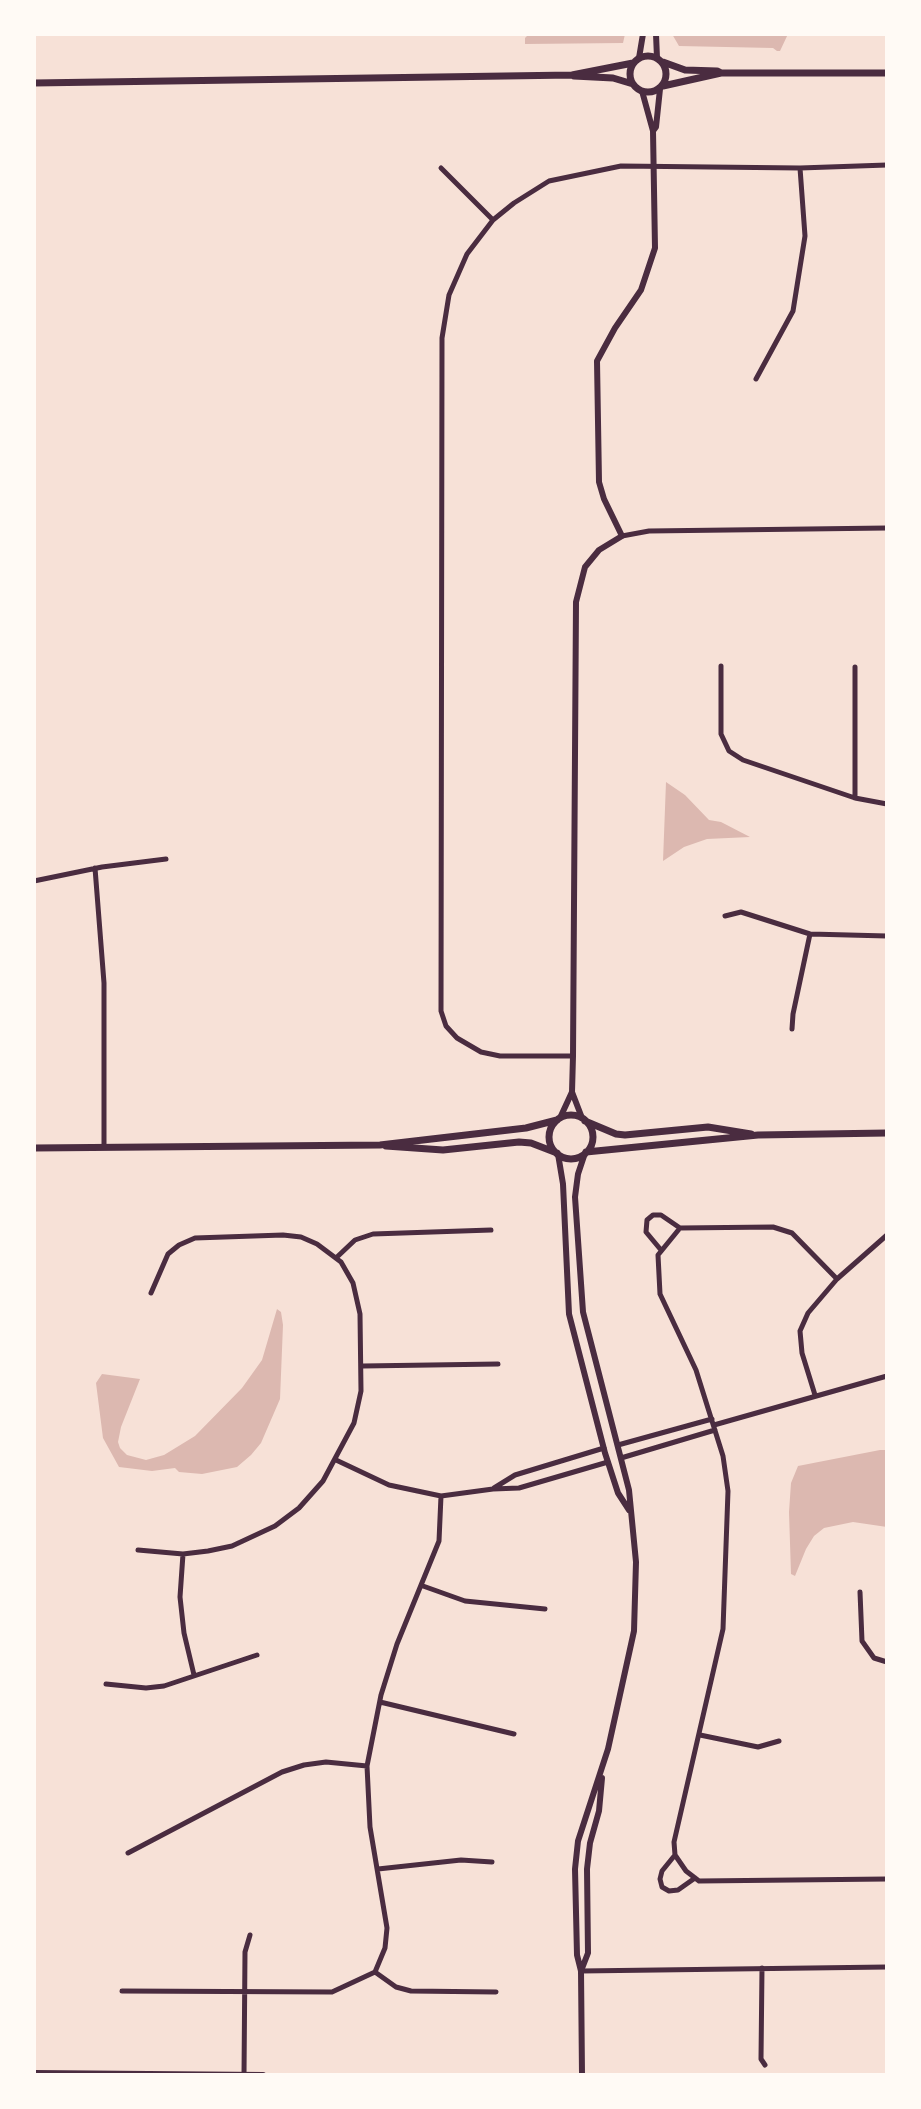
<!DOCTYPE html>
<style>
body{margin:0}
#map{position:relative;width:921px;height:2109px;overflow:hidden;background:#f7e1d7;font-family:Quicksand,sans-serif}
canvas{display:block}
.frame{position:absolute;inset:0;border:36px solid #fffaf5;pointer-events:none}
</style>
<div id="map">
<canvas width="921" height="2109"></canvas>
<div class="frame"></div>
</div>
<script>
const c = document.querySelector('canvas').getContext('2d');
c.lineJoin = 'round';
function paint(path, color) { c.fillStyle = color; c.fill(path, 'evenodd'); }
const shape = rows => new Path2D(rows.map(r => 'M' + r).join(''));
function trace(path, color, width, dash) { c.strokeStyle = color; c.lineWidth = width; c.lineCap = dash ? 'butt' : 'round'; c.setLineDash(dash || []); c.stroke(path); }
const water = shape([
 [529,34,625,34,623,43,525,44,525,38],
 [672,34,788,34,780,51,777,51,773,48,679,46],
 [666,782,685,795,709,820,721,822,750,837,707,839,684,847,663,861],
 [277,1309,281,1312,283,1325,280,1399,261,1443,251,1455,237,1467,202,1474,179,1472,175,1468,152,1471,119,1467,103,1438,96,1383,102,1374,140,1379,121,1427,118,1442,120,1448,127,1455,146,1460,164,1455,195,1436,242,1388,262,1360],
 [880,1450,887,1450,887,1527,853,1522,824,1528,814,1536,806,1549,795,1576,791,1574,789,1512,791,1483,798,1466]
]);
const minor = shape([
 [441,168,493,220],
 [756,379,793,311,805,236,800,168],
 [622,536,649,531,887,528],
 [721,666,721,734,729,751,743,760,855,798,887,804],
 [855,798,855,667],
 [95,868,104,983,104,1147],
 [34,881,102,867,166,859],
 [725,916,741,912,810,934,887,936],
 [792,1029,793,1014,810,934],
 [573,1056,500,1056,481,1052,457,1038,446,1026,441,1011,442,338,449,295,467,254,493,220,514,203,549,181,621,166,800,168,887,165],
 [661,1250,646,1232,647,1220,653,1215,661,1215,680,1228],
 [337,1257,355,1240,373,1234,491,1230],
 [837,1279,792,1233,773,1227,680,1228,658,1255,660,1294,696,1370,723,1456,728,1491,723,1629,674,1842,675,1855,686,1871,699,1881,887,1879],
 [363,1366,498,1364],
 [815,1395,802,1353,800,1331,808,1313,837,1279,887,1235],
 [714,1425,887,1376],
 [618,1445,712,1419],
 [621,1458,715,1430],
 [336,1460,389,1485,441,1496,493,1489,519,1488,608,1462],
 [494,1488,515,1475,604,1448],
 [138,1550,183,1554,208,1551,232,1546,275,1526,299,1508,323,1481,354,1423,361,1391,360,1314,353,1283,341,1262,317,1244,301,1237,283,1235,195,1238,179,1245,168,1254,151,1293],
 [183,1554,180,1597,184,1633,194,1675],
 [423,1586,465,1601,545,1609],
 [860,1592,862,1641,874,1658,887,1662],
 [106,1684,146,1688,164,1686,257,1655],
 [380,1702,514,1734],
 [700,1735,758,1747,779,1741],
 [128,1853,282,1772,304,1765,326,1762,367,1766],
 [675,1855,662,1871,660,1879,662,1887,669,1891,678,1890,695,1878],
 [378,1869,461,1860,492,1862],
 [762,1968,761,2059,765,2065],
 [581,1971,887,1967],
 [375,1972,385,1948,387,1928,370,1827,367,1766,381,1695,397,1644,439,1541,441,1496],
 [375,1972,396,1987,411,1991,496,1992],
 [122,1991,332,1992,375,1972],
 [244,2075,245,1952,250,1935]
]);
const tertiary = shape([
 [656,34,657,58],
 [639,58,643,34],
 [642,91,653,131],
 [572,1092,582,1118],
 [560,1118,572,1092,573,1056,576,602,585,567,599,550,622,536,604,499,599,482,597,361,615,328,641,290,655,248,653,131,656,127,660,89],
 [558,1154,563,1184,569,1314,605,1453,618,1493,629,1510],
 [581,1971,588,1953,587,1869,590,1843,599,1811,602,1778],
 [34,2073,263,2075],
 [582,2075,581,1971,577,1955,575,1869,578,1841,608,1749,634,1631,636,1562,629,1490,583,1312,575,1197,578,1174,585,1153]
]);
const secondary = shape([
 '630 74a18 18 0 1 1 36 0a18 18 0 1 1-36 0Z',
 [663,62,685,70,717,71,721,73,887,73],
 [574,76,613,78,633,84],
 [34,83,572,75,633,63],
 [663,86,721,73],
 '549 1137a22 22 0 1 1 44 0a22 22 0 1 1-44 0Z',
 [585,1121,616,1134,625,1135,708,1127,751,1134],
 [386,1146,443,1150,519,1142,531,1143,557,1153],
 [34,1148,380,1145,526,1128,557,1120],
 [586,1152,758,1135,887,1133]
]);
paint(water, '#dcb8b0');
trace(minor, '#4a2c40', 5);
trace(tertiary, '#4a2c40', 6);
trace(secondary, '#4a2c40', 7);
</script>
